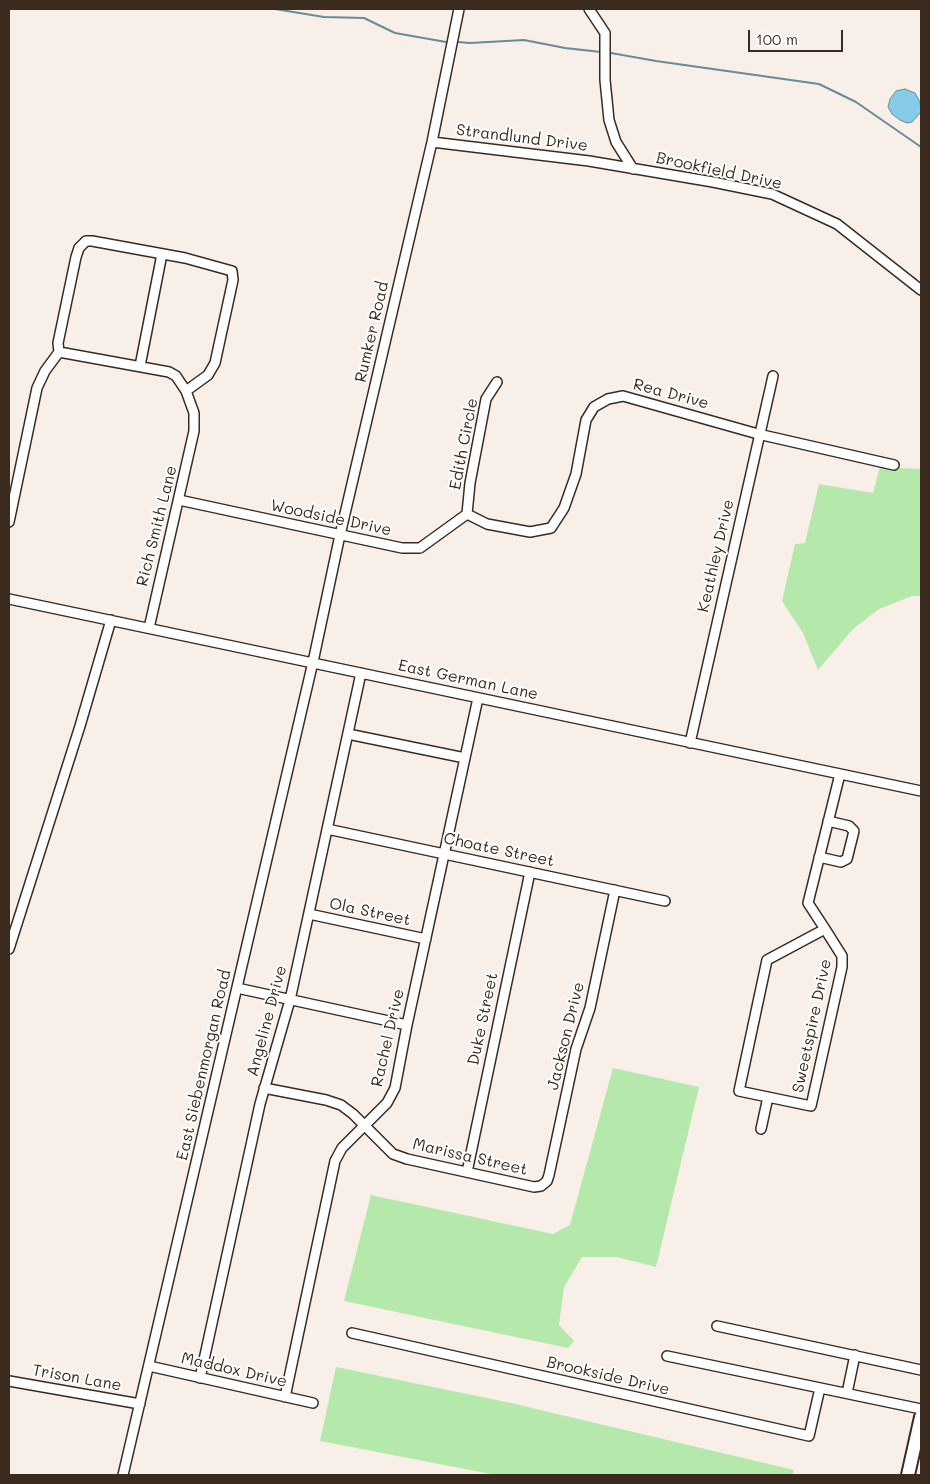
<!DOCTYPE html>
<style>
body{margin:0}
#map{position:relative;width:930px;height:1484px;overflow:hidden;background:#f9efe9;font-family:Mali,sans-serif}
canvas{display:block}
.frame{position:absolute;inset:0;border:10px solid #3b2a1e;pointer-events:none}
.scale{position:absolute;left:748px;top:30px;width:95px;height:22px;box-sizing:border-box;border:2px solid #3b2a1e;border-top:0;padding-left:6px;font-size:15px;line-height:18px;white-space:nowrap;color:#3b2a1e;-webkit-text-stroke:4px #fff;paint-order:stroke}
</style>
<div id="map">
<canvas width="930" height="1484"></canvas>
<div class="frame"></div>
<div class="scale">100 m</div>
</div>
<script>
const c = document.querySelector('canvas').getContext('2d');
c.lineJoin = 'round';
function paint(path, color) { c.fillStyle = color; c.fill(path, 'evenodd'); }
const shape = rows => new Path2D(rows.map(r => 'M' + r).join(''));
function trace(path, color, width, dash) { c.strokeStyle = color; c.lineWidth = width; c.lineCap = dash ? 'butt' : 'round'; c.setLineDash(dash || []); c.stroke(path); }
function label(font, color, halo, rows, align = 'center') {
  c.font = font + ' Mali,sans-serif'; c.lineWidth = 4; c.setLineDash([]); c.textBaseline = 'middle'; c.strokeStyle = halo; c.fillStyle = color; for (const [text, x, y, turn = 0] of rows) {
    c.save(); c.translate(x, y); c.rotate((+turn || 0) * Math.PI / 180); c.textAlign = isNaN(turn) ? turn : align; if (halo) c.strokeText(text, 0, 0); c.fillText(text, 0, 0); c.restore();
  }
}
const green = shape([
 [880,467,921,469,921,596,912,596,879,609,853,629,818,670,803,633,782,601,795,544,805,543,819,484,873,493],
 [613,1068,699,1087,656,1267,617,1257,582,1257,564,1287,559,1325,574,1341,568,1348,344,1301,371,1195,553,1234,570,1225],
 [336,1367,511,1403,794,1470,792,1475,496,1475,320,1441]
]);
const water = shape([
 [905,89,915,93,920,102,921,112,912,122,907,123,900,120,892,114,888,107,890,99,896,91,905,89]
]);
const stream = shape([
 [275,9,324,17,364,18,395,33,446,42],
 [458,42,470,43,524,40,565,48,601,52],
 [611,53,656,61,819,84,856,102,921,147]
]);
const minor = shape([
 [589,9,605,33,605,80,609,120,616,142,633,169],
 [432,142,589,161,713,182,772,194,837,224,921,290],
 [140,366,162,254],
 [179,500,402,548,420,548,467,514],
 [467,514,487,524,530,532,551,528,564,508,576,474,586,420,594,407,608,399,623,396,758,434,894,465],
 [467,514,470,483,486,399,497,382],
 [9,522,37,388,45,371,59,352],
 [9,599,921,791],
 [149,628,194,431,194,413,186,391,176,376,169,372,59,352,58,343,76,257,79,248,86,241,92,241,185,258,232,271,233,280,215,363,208,375,186,391],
 [348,734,465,758],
 [690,743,773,376],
 [327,829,665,901],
 [819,857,841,862,847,859,854,831,849,826,828,821],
 [309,914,426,939],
 [825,929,767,960,739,1091,811,1106,842,967,842,956,825,929,808,903,840,774],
 [9,949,80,726,111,620],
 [237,988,407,1025],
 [264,1088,326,1100,341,1105,353,1114,393,1154,407,1159,534,1187,541,1186,547,1181,549,1175,576,1049,590,1008,615,890],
 [761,1129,768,1097],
 [467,1172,530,872],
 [717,1326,921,1370],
 [352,1333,809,1436,820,1388],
 [667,1356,921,1409],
 [149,1366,313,1403],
 [200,1378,260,1104,290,1000,361,673],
 [9,1381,140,1404],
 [847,1393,855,1355],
 [285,1397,335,1161,342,1148,387,1103,395,1088,407,1025,478,698],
 [123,1475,313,662,340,535,432,142,459,9]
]);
const highway = shape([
 [908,1475,921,1417]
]);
const streetNames = [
 ["Strandlund Drive",522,138,7],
 ["Brookfield Drive",719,171,12],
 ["Rumker Road",372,332,-77],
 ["Rea Drive",671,394,15],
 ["Edith Circle",464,444,-79],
 ["Woodside Drive",331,518,12],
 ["Rich Smith Lane",157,526,-76],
 ["Keathley Drive",716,556,-77],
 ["East German Lane",468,680,12],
 ["Choate Street",499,850,12],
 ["Ola Street",370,912,12],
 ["Duke Street",483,1019,-78],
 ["Angeline Drive",267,1021,-75],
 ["Sweetspire Drive",812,1026,-78],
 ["Jackson Drive",566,1036,-76],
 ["Rachel Drive",388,1038,-77],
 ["East Siebenmorgan Road",204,1065,-77],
 ["Marissa Street",470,1157,13],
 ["Maddox Drive",234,1370,13],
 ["Brookside Drive",608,1376,13],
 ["Trison Lane",77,1378,10]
];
paint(green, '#b4e9ab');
paint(water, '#86cbe7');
trace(water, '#688b97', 1);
trace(stream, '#688b97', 2);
trace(minor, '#3b2a1e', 12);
trace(highway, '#3b2a1e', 16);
trace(minor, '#fff', 9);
trace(highway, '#fff', 12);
label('16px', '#3b2a1e', '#fff', streetNames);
</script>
